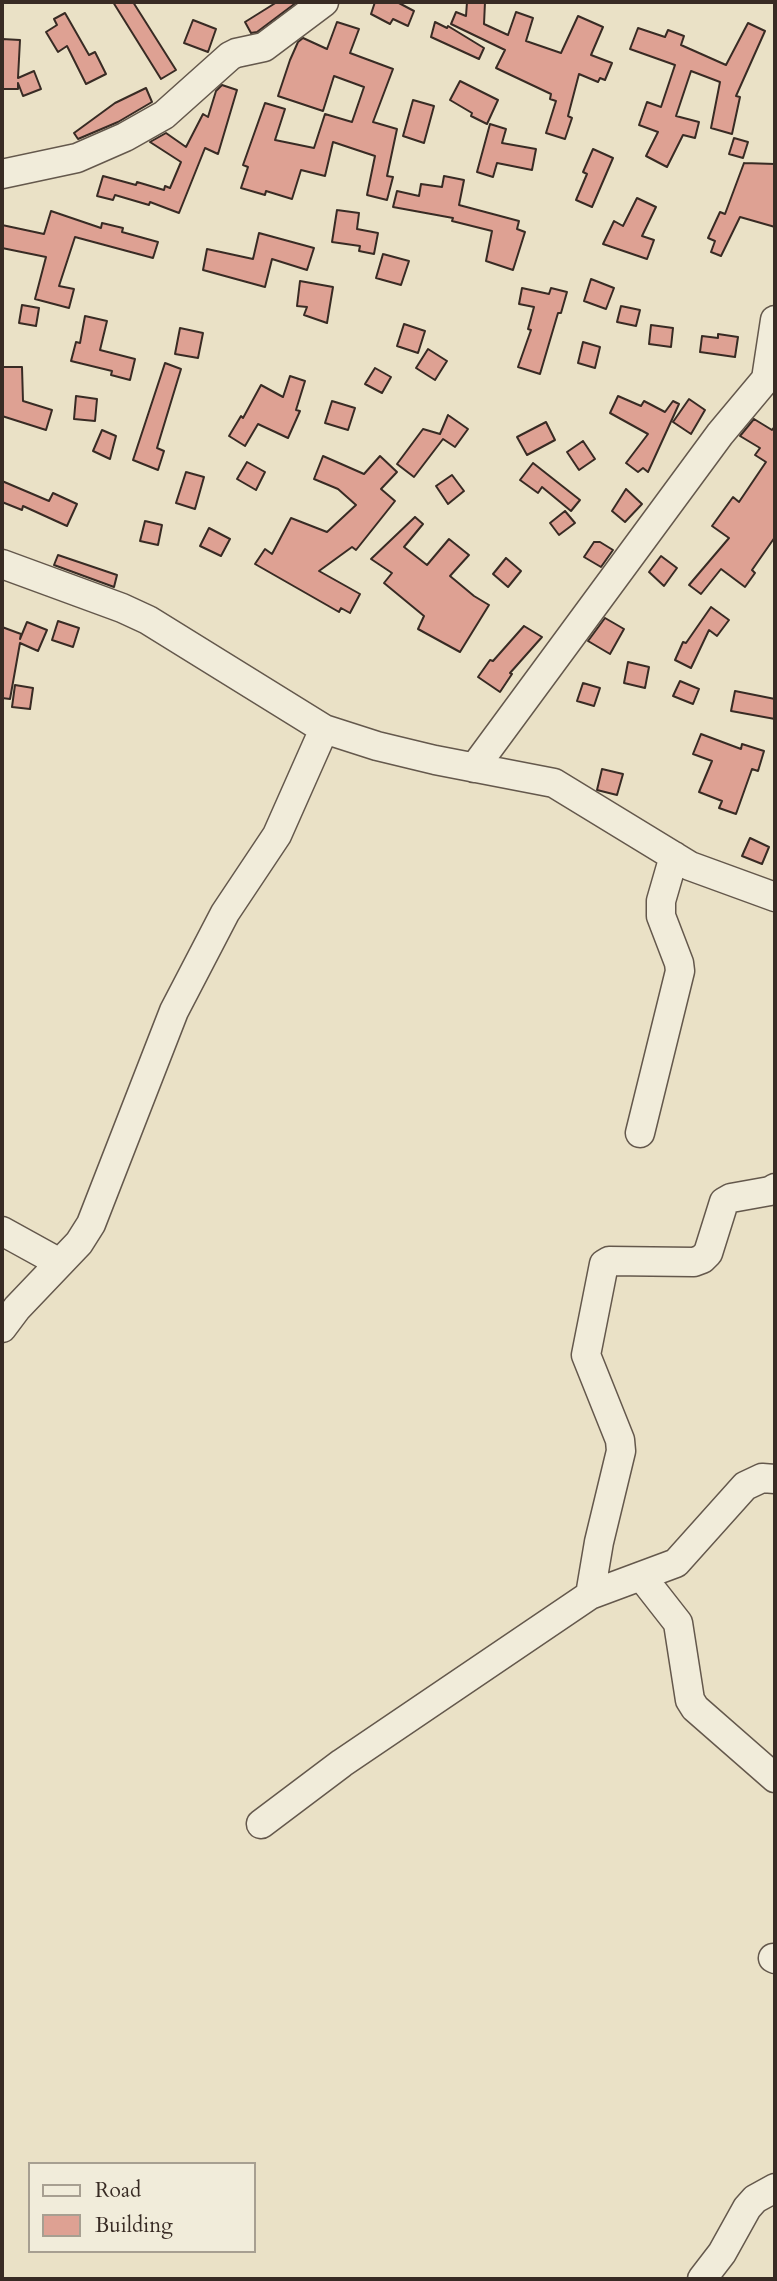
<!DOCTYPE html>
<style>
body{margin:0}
#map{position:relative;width:777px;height:2281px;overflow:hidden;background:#eae1c6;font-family:Cardo,serif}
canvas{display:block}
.frame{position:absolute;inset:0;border:4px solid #382b24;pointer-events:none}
.legend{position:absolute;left:28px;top:2162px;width:228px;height:91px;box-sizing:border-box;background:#f1ecda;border:2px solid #a79f91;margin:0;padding:9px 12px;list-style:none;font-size:21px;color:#382b24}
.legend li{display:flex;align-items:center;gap:14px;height:35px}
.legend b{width:35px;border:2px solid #a79f91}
</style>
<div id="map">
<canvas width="777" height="2281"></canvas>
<div class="frame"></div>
<ul class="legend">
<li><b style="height:9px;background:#f1ecda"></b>Road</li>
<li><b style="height:19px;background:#dea193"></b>Building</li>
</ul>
</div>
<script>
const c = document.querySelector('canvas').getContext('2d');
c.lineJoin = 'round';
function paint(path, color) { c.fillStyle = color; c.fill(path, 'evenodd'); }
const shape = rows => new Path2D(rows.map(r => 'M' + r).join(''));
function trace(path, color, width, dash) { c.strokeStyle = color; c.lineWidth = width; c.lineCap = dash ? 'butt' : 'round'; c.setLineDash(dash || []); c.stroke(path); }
const building = shape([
 [113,2,133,2,176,70,161,79,113,2],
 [277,2,297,2,257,32,251,33,245,22,277,2],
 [375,2,397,2,414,11,408,26,393,19,390,24,371,14,375,2],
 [467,2,485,2,484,24,508,35,516,12,533,18,526,41,561,53,578,16,603,27,591,55,612,63,605,80,600,78,598,82,579,74,568,116,572,118,565,139,546,133,556,101,550,99,551,94,496,68,505,50,451,24,456,12,466,16,467,2],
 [65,13,89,55,95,52,106,74,86,84,67,46,58,52,46,32,57,25,54,19,65,13],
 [193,20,216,29,208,52,184,43,193,20],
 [337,22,359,29,350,53,393,69,373,122,397,129,387,176,393,177,387,200,367,195,375,156,333,142,325,176,301,170,292,199,266,191,265,195,241,188,248,167,243,165,265,103,285,109,275,140,314,148,325,114,352,122,364,87,334,76,323,111,278,96,290,60,298,42,303,38,327,49,337,22],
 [435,22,447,28,448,26,484,48,479,59,431,37,435,22],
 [748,23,765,31,736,96,740,97,732,134,711,128,720,82,691,71,676,116,699,122,695,138,683,135,667,167,646,156,658,132,639,125,647,102,661,107,675,65,630,49,638,28,665,37,668,30,684,36,681,45,726,65,748,23],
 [2,39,20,40,18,78,34,71,41,89,23,96,18,83,18,89,2,89,2,39],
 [460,81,498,100,487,124,471,116,472,113,450,100,460,81],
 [222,85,237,90,218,154,205,148,179,213,150,202,149,205,115,195,113,200,97,196,103,176,136,185,137,182,164,190,165,186,170,188,181,162,150,142,166,133,186,147,203,114,208,117,216,91,222,85],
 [146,88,152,102,118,122,78,139,74,133,115,103,146,88],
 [413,100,434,106,424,143,403,136,413,100],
 [490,124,506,129,502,143,536,149,532,170,497,163,493,177,477,172,490,124],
 [734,138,748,142,743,158,729,154,734,138],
 [593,149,613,158,592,207,576,200,587,174,583,172,593,149],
 [744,163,775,164,775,227,740,217,721,256,711,252,715,241,708,238,720,212,725,214,744,163],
 [444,176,464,180,459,205,519,221,517,229,525,232,513,270,486,261,492,231,452,221,453,218,393,207,397,191,419,196,421,184,442,187,444,176],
 [637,198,656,207,642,236,654,240,647,259,603,244,614,221,623,226,637,198],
 [337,210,359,213,357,229,378,233,374,254,359,251,360,246,332,242,337,210],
 [51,211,101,228,102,223,123,228,122,232,158,242,153,258,75,237,59,286,74,289,69,308,35,299,46,257,2,248,2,225,44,234,51,211],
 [259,233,314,248,307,270,272,259,265,287,203,270,207,249,253,259,259,233],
 [383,254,409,261,401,285,376,278,383,254],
 [591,279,614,288,606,309,584,301,591,279],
 [300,281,333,287,327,323,304,315,307,307,297,306,300,281],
 [522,288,549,294,551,288,567,292,561,313,558,313,540,374,518,367,531,330,528,329,534,307,519,304,522,288],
 [22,305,39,308,36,326,19,323,22,305],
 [621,306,640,310,636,326,617,322,621,306],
 [85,316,107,321,100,350,135,359,130,380,111,375,112,371,71,361,76,342,80,343,85,316],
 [404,324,425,331,418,353,397,346,404,324],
 [651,325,673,328,671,347,649,344,651,325],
 [180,328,203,333,198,358,175,354,180,328],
 [718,334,738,337,735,357,700,352,702,336,718,338,718,334],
 [583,342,600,347,595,368,578,363,583,342],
 [428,349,447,361,435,380,416,368,428,349],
 [165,363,181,369,157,448,164,451,158,470,133,460,165,363],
 [2,367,22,367,23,401,52,410,46,430,2,416,2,367],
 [375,368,391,377,382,393,365,384,375,368],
 [290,376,305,381,296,410,300,411,288,438,258,424,245,446,229,436,241,416,243,418,261,385,283,397,290,376],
 [76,396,97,399,95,421,74,419,76,396],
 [618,396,641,406,644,401,665,412,673,401,679,404,648,472,643,468,638,472,626,463,648,434,610,413,618,396],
 [689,399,705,410,691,434,673,422,689,399],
 [332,401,355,408,348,430,325,423,332,401],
 [448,415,468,429,455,447,443,439,414,477,397,464,423,429,440,434,448,415],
 [754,419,772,430,775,426,775,537,752,570,755,573,745,587,721,569,701,594,689,585,729,538,712,526,733,497,739,502,766,462,755,455,760,448,740,436,754,419],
 [546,422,555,440,527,455,517,437,546,422],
 [102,430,116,436,110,459,93,451,102,430],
 [583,441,595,459,579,470,567,452,583,441],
 [323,456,364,474,380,456,397,472,381,489,395,501,356,550,352,547,319,571,360,594,350,613,341,608,339,612,255,564,265,549,272,554,291,518,327,532,356,505,338,489,314,479,323,456],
 [247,462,265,472,256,490,237,479,247,462],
 [533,463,580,500,571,511,542,487,538,493,520,480,533,463],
 [186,472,204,477,195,509,176,503,186,472],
 [452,475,464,491,448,504,436,486,452,475],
 [2,481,49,501,53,493,77,504,67,526,23,506,22,510,2,502,2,481],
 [626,489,642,504,625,522,612,511,626,489],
 [565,511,575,523,559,535,550,523,565,511],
 [415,517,423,524,404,547,427,565,449,539,469,555,450,576,474,596,489,605,460,652,418,629,424,616,384,583,392,573,371,559,415,517],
 [145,521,162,525,158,545,140,541,145,521],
 [209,528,230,539,221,556,200,546,209,528],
 [594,542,600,542,613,550,601,567,584,557,594,542],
 [58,555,117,575,114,587,54,565,58,555],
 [661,556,677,568,664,586,649,572,661,556],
 [506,558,521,571,508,587,493,574,506,558],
 [711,607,729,620,717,636,709,630,691,668,675,660,683,642,686,643,711,607],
 [605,618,624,629,610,654,588,641,605,618],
 [58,621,79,628,73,647,52,640,58,621],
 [27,622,47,630,38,651,20,643,10,699,2,698,2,627,21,634,20,639,27,622],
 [524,626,542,637,510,673,512,674,500,692,478,677,490,660,493,661,524,626],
 [628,662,649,667,645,688,624,683,628,662],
 [680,681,699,689,693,704,673,696,680,681],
 [583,683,600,688,594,706,577,701,583,683],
 [15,685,33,688,30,709,12,707,15,685],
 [735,691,775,699,775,719,731,711,735,691],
 [701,734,741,749,742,744,764,751,758,771,752,769,736,814,719,808,722,801,699,792,712,761,693,754,701,734],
 [602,769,623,774,617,795,597,790,602,769],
 [750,838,769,847,762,864,742,856,750,838]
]);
const minor = shape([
 [2,174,77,158,125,137,164,115,230,56,236,53,264,47,324,2],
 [766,379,775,320],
 [2,564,122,608,148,620,324,729,377,746,435,760,554,783,690,866,775,897],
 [474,768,720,434,766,379,775,375],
 [640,1133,680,971,679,963,661,916,661,901,674,856],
 [2,1231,60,1263],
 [2,1328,17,1308,79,1243,91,1224,174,1011,225,913,277,835,324,729],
 [642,1577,678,1623,690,1700,695,1708,775,1778],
 [590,1595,599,1542,621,1451,620,1440,586,1355,604,1264,609,1261,694,1262,702,1259,708,1253,724,1202,731,1198,770,1191,775,1188],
 [261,1824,342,1763,590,1595,676,1563,745,1486,762,1478,775,1479],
 [773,1958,775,1959],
 [702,2279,722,2253,747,2208,755,2199,775,2188]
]);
paint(building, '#dea193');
trace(building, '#382b24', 2);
trace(minor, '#64584c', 31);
trace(minor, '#f1ecda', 28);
</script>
